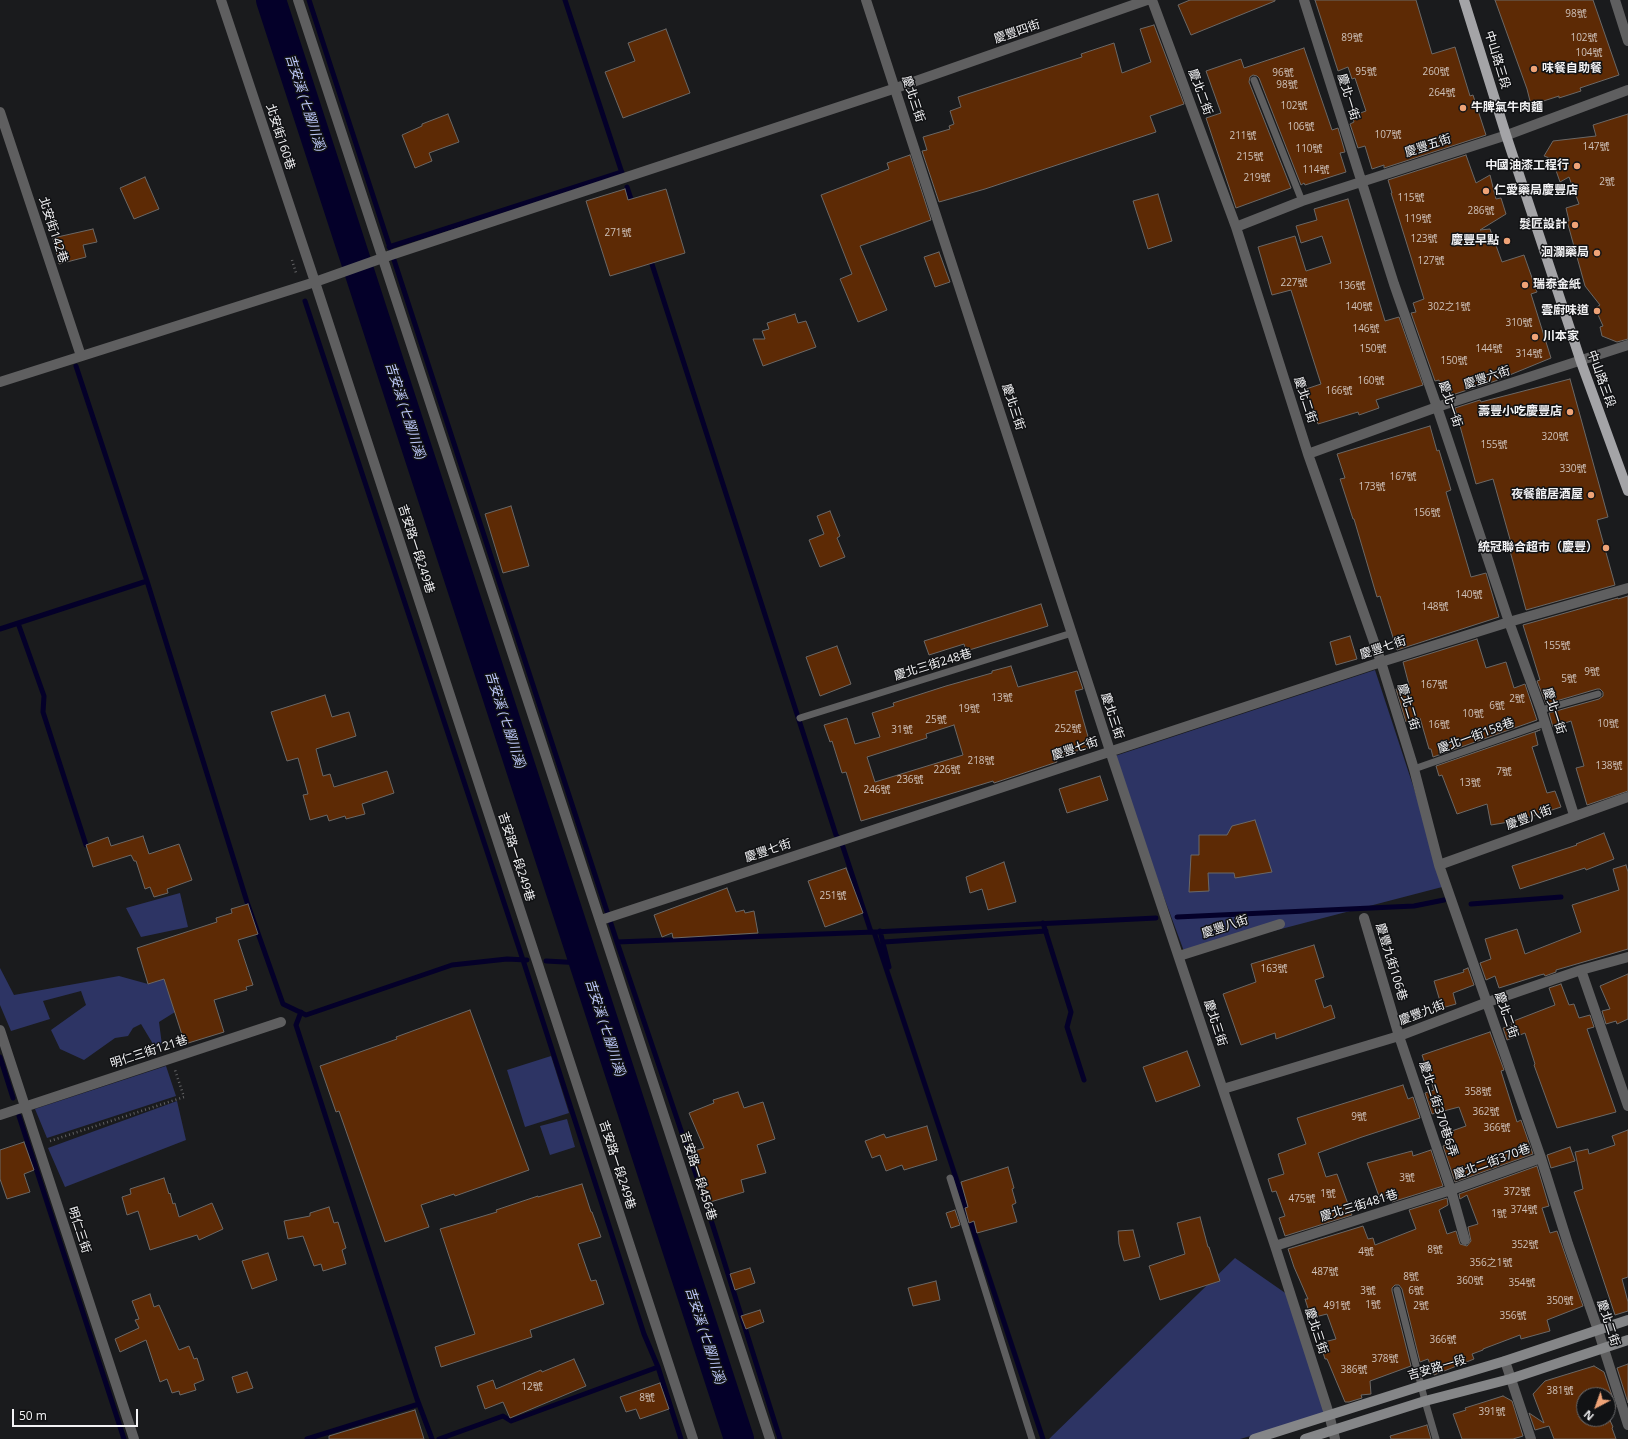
<!DOCTYPE html>
<meta charset="utf-8">
<style>
body{margin:0}
#map{position:relative;width:1628px;height:1439px;overflow:hidden;background:#1a1b1d;font-family:"Open Sans",sans-serif}
canvas{display:block}
.north{position:absolute;left:1576px;top:1387px;width:40px;height:40px;box-sizing:border-box;background:#111214;border:1px solid #6b6c6e;border-radius:50%;rotate:221deg;font-size:11px;font-weight:700;line-height:16px;text-align:center;color:#f3f3f5}
.north::after{content:'';display:block;margin:auto;width:14px;height:18px;background:#efa377;clip-path:polygon(50% 0,100% 100%,50% 72%,0 100%)}
.scale{position:absolute;left:12px;top:1409px;width:126px;height:18px;box-sizing:border-box;border:2px solid #f3f3f5;border-top:0;padding-left:5px;font-size:12px;line-height:14px;white-space:nowrap;color:#f3f3f5;-webkit-text-stroke:3px #111214;paint-order:stroke}
</style>
<div id="map">
<canvas width="1628" height="1439"></canvas>
<div class="north">N</div>
<div class="scale">50 m</div>
</div>
<script>
const c = document.querySelector('canvas').getContext('2d');
c.lineJoin = 'round';
function paint(path, color) { c.fillStyle = color; c.fill(path, 'evenodd'); }
const shape = rows => new Path2D(rows.map(r => 'M' + r).join(''));
function trace(path, color, width, dash) { c.strokeStyle = color; c.lineWidth = width; c.lineCap = dash ? 'butt' : 'round'; c.setLineDash(dash || []); c.stroke(path); }
function label(font, color, halo, rows, align = 'center') {
  c.font = font + ' "Open Sans","Noto Sans TC",sans-serif'; c.lineWidth = 3; c.setLineDash([]); c.textBaseline = 'middle'; c.strokeStyle = halo; c.fillStyle = color; for (const [text, x, y, turn = 0] of rows) {
    c.save(); c.translate(x, y); c.rotate((+turn || 0) * Math.PI / 180); c.textAlign = isNaN(turn) ? turn : align; if (halo) c.strokeText(text, 0, 0); c.fillText(text, 0, 0); c.restore();
  }
}
const green = shape([
 [1375,670,1446,886,1185,954,1112,757],
 [180,893,188,927,141,937,126,908],
 [0,968,14,995,119,976,148,984,164,979,175,1012,159,1022,162,1045,156,1049,141,1024,133,1028,128,1036,115,1038,84,1060,60,1049,51,1030,86,1005,81,991,43,1001,50,1019,11,1031,0,1005],
 [551,1056,569,1113,525,1127,507,1070],
 [166,1066,176,1096,47,1138,35,1109],
 [177,1101,186,1140,65,1187,48,1148],
 [567,1119,575,1147,550,1155,540,1126],
 [1235,1258,1291,1297,1329,1414,1240,1439,1049,1439]
]);
const stream = shape([
 [309,0,617,942,706,1204,780,1439],
 [565,0,622,173],
 [627,187,633,205],
 [389,247,622,172],
 [650,258,836,835,841,841,871,932],
 [305,301,523,960,644,1334,658,1367,681,1439],
 [76,366,147,581],
 [18,623,44,696,43,712,86,845],
 [0,629,147,581,247,902,283,1004,306,1015,452,965,507,959,527,960],
 [1471,904,1561,897],
 [1177,917,1414,906,1444,900],
 [1043,923,1071,1012,1067,1027,1084,1080],
 [880,931,889,967],
 [874,932,1043,1439],
 [617,942,874,932,1156,918],
 [884,942,1046,931],
 [578,946,590,944],
 [546,961,583,963],
 [301,1012,296,1025,417,1399,432,1439],
 [0,1057,13,1098],
 [19,1116,124,1439],
 [307,1439,419,1404],
 [439,1439,503,1416,511,1421,658,1367]
]);
const river = shape([
 [271,0,739,1439]
]);
const building = shape([
 [1190,0,1275,0,1275,1,1191,35,1178,5,1190,0],
 [1315,0,1416,0,1432,54,1455,47,1470,96,1473,95,1486,135,1384,168,1384,165,1372,169,1365,146,1358,148,1350,124,1354,122,1352,116,1366,111,1355,78,1352,79,1348,67,1338,71,1315,0],
 [1495,0,1593,0,1619,75,1580,88,1581,91,1559,98,1559,96,1531,105,1527,89,1495,0],
 [1154,25,1184,104,1150,116,1156,132,985,189,939,202,922,151,927,150,923,137,950,129,949,126,954,124,950,111,961,107,958,97,1082,57,1081,54,1114,43,1122,73,1151,62,1140,29,1154,25],
 [666,29,690,93,623,118,605,72,635,61,628,43,666,29],
 [1304,48,1332,130,1338,128,1345,152,1340,153,1346,172,1305,185,1304,183,1301,185,1259,78,1257,76,1253,75,1250,77,1249,82,1291,188,1236,208,1206,118,1221,113,1206,71,1241,59,1244,68,1304,48],
 [448,114,459,142,429,153,432,161,415,168,402,135,422,126,422,124,448,114],
 [1628,114,1628,339,1617,342,1602,336,1600,327,1603,326,1595,308,1600,305,1585,286,1567,221,1569,221,1566,208,1579,204,1569,177,1560,182,1552,159,1544,156,1553,141,1596,136,1593,125,1628,114],
 [910,155,931,220,860,246,887,310,858,322,840,279,852,274,821,195,889,169,887,163,910,155],
 [1466,155,1476,183,1490,175,1496,199,1501,198,1506,214,1480,230,1490,229,1502,262,1524,255,1537,292,1531,294,1551,358,1495,381,1452,395,1449,387,1441,389,1439,380,1435,381,1411,313,1416,312,1413,303,1424,299,1391,193,1392,193,1388,180,1466,155],
 [145,177,159,209,134,219,120,188,145,177],
 [625,189,628,200,666,189,685,253,610,276,586,201,625,189],
 [1158,194,1172,241,1148,249,1133,201,1158,194],
 [1348,199,1385,321,1399,317,1423,385,1376,400,1379,408,1359,415,1358,412,1318,424,1306,389,1321,384,1291,290,1272,295,1258,247,1295,236,1306,271,1331,263,1322,236,1301,243,1296,226,1317,220,1314,209,1348,199],
 [93,229,97,242,83,245,86,257,59,264,53,238,93,229],
 [939,252,950,282,935,287,924,257,939,252],
 [795,314,798,323,806,321,816,347,763,366,753,339,765,339,762,331,769,329,767,323,795,314],
 [1570,379,1608,517,1597,520,1615,585,1526,610,1510,551,1513,550,1493,479,1476,484,1455,408,1480,400,1481,402,1570,379],
 [1430,426,1437,451,1439,450,1451,490,1446,492,1471,577,1486,573,1499,617,1397,650,1380,596,1377,597,1354,519,1353,519,1340,479,1345,478,1337,454,1430,426],
 [511,506,529,566,503,573,485,514,511,506],
 [830,511,840,536,837,538,845,557,820,567,809,540,824,534,817,516,830,511],
 [1628,596,1628,791,1587,805,1576,768,1584,766,1571,721,1553,727,1549,713,1599,699,1603,696,1603,692,1600,689,1597,689,1546,704,1537,681,1540,680,1523,625,1618,598,1618,599,1628,596],
 [1041,604,1048,626,966,651,964,644,929,655,924,641,1041,604],
 [1350,636,1357,659,1336,665,1330,642,1350,636],
 [1477,639,1486,668,1506,662,1514,688,1525,684,1537,720,1433,757,1431,749,1429,749,1420,718,1406,722,1396,689,1409,685,1403,662,1477,639],
 [837,646,851,684,820,696,806,657,837,646],
 [1011,666,1018,687,1077,671,1083,689,1075,691,1091,747,1055,757,1057,762,994,783,993,781,861,821,846,772,842,773,832,741,830,742,824,725,847,718,855,744,880,737,872,713,894,706,893,703,946,686,992,673,992,671,1011,666],
 [954,725,963,755,875,782,867,757,927,738,926,734,954,725],
 [325,695,332,717,349,712,356,736,316,749,323,776,330,774,334,787,387,771,394,793,362,804,365,814,346,819,345,816,329,821,327,815,310,820,303,795,308,794,298,758,287,761,271,712,325,695],
 [1540,730,1535,732,1538,745,1532,747,1547,793,1555,791,1561,807,1521,820,1491,825,1487,804,1457,814,1442,775,1439,776,1436,766,1540,730],
 [1100,776,1108,800,1067,813,1059,789,1100,776],
 [1255,820,1272,872,1235,878,1234,873,1208,873,1209,891,1189,892,1191,855,1199,855,1199,835,1227,835,1232,826,1255,820],
 [1604,833,1614,859,1586,870,1585,868,1520,889,1512,866,1577,845,1576,844,1604,833],
 [143,836,149,854,179,844,192,880,167,889,168,893,154,897,150,887,145,889,136,861,134,861,131,855,93,867,86,845,108,837,111,846,143,836],
 [1004,862,1016,902,988,910,982,889,970,893,966,877,1004,862],
 [1626,865,1628,872,1628,949,1556,970,1556,972,1545,976,1544,974,1540,975,1499,988,1495,976,1486,980,1480,963,1491,959,1485,939,1517,929,1525,954,1581,932,1572,905,1619,890,1613,869,1626,865],
 [846,868,863,913,825,927,808,881,846,868],
 [727,888,736,912,744,910,745,913,754,911,758,933,673,938,672,933,662,937,654,915,727,888],
 [248,904,258,934,238,940,253,985,246,987,247,990,214,1000,224,1032,185,1044,164,979,148,984,137,948,217,922,216,918,232,913,231,909,248,904],
 [1314,945,1324,977,1315,980,1324,1008,1331,1005,1335,1018,1276,1039,1275,1033,1241,1045,1223,994,1256,982,1251,964,1314,945],
 [1468,968,1474,985,1453,993,1456,1004,1442,1008,1434,981,1464,972,1463,970,1468,968],
 [1628,974,1628,1019,1617,1024,1616,1021,1606,1024,1602,1011,1610,1009,1600,986,1628,974],
 [1561,984,1569,1005,1574,1004,1579,1018,1590,1015,1594,1027,1587,1029,1616,1112,1557,1128,1534,1065,1535,1064,1525,1033,1507,1040,1503,1028,1512,1025,1511,1022,1555,1005,1549,988,1561,984],
 [470,1010,529,1170,455,1196,454,1194,421,1205,429,1227,385,1242,339,1111,336,1112,320,1066,397,1039,396,1037,470,1010],
 [1490,1032,1504,1070,1501,1071,1517,1122,1521,1120,1533,1154,1455,1182,1443,1146,1453,1143,1449,1132,1466,1126,1459,1107,1432,1114,1425,1093,1434,1090,1422,1055,1490,1032],
 [1187,1051,1200,1086,1156,1102,1143,1067,1187,1051],
 [1403,1085,1408,1099,1413,1097,1420,1118,1362,1137,1318,1153,1326,1177,1337,1174,1352,1215,1285,1236,1279,1218,1285,1216,1276,1191,1272,1192,1268,1179,1284,1174,1278,1154,1306,1144,1297,1118,1403,1085],
 [738,1092,744,1108,763,1102,775,1139,757,1145,766,1173,741,1180,744,1192,707,1203,691,1152,704,1148,689,1113,714,1103,713,1100,738,1092],
 [927,1126,937,1160,904,1170,902,1165,886,1171,880,1155,872,1158,865,1141,884,1134,886,1138,927,1126],
 [1628,1130,1628,1277,1622,1279,1628,1302,1628,1311,1615,1315,1574,1192,1583,1189,1575,1152,1588,1149,1589,1154,1615,1145,1612,1136,1628,1130],
 [24,1142,34,1170,24,1174,30,1192,7,1199,0,1179,0,1150,24,1142],
 [1570,1147,1575,1161,1551,1168,1547,1155,1570,1147],
 [1431,1150,1443,1186,1392,1202,1390,1195,1380,1199,1367,1163,1412,1151,1413,1156,1431,1150],
 [1537,1166,1549,1206,1542,1208,1550,1233,1557,1231,1583,1306,1547,1320,1550,1331,1521,1339,1520,1335,1483,1349,1483,1350,1472,1354,1474,1359,1434,1375,1428,1359,1420,1362,1402,1289,1399,1285,1395,1285,1392,1288,1392,1291,1411,1366,1370,1381,1371,1394,1361,1395,1362,1398,1349,1402,1345,1402,1327,1359,1325,1359,1320,1343,1336,1339,1327,1314,1311,1318,1305,1299,1308,1299,1294,1267,1288,1249,1363,1226,1368,1239,1373,1238,1375,1245,1416,1229,1409,1210,1447,1198,1448,1205,1439,1210,1447,1234,1456,1231,1460,1244,1467,1246,1471,1241,1468,1227,1478,1224,1467,1195,1460,1199,1459,1194,1537,1166],
 [1008,1167,1014,1188,1012,1189,1016,1203,1012,1205,1017,1222,977,1233,974,1221,969,1223,965,1208,968,1207,961,1182,1008,1167],
 [164,1178,169,1194,170,1193,173,1204,175,1203,179,1217,212,1203,223,1229,199,1240,197,1235,150,1250,138,1211,127,1215,122,1197,131,1194,130,1189,164,1178],
 [582,1184,591,1212,592,1212,601,1237,578,1244,591,1281,596,1280,604,1304,530,1330,532,1337,441,1367,435,1347,475,1334,440,1229,497,1212,496,1210,538,1196,538,1197,582,1184],
 [329,1207,334,1223,338,1222,346,1248,342,1250,346,1264,323,1271,321,1264,314,1266,303,1236,288,1239,284,1221,310,1216,310,1213,329,1207],
 [955,1210,960,1225,951,1228,946,1213,955,1210],
 [1200,1217,1208,1247,1209,1247,1220,1281,1160,1300,1149,1266,1185,1254,1177,1223,1200,1217],
 [1133,1230,1140,1257,1124,1261,1119,1244,1118,1231,1133,1230],
 [268,1253,277,1280,252,1289,242,1261,268,1253],
 [750,1268,755,1283,735,1290,730,1274,750,1268],
 [936,1281,940,1300,913,1306,908,1288,936,1281],
 [150,1294,154,1307,159,1305,179,1350,189,1346,194,1359,197,1358,204,1380,194,1384,196,1390,180,1395,179,1391,172,1393,167,1379,160,1382,146,1340,120,1352,115,1339,139,1328,135,1320,139,1319,132,1301,150,1294],
 [760,1310,764,1322,746,1329,741,1316,760,1310],
 [574,1359,586,1386,510,1418,503,1402,485,1409,477,1386,493,1380,496,1389,541,1370,542,1372,574,1359],
 [1628,1364,1628,1403,1617,1368,1628,1364],
 [1594,1366,1604,1372,1616,1407,1608,1410,1608,1395,1584,1395,1584,1419,1608,1419,1608,1416,1613,1427,1612,1428,1616,1439,1554,1439,1549,1426,1535,1430,1529,1413,1544,1423,1533,1394,1545,1381,1594,1366],
 [247,1372,253,1388,237,1393,232,1377,247,1372],
 [660,1383,669,1409,640,1419,636,1409,626,1412,620,1397,660,1383],
 [1503,1396,1512,1401,1523,1436,1513,1439,1462,1439,1453,1414,1466,1410,1465,1408,1503,1396],
 [415,1410,424,1439,329,1439,329,1436,415,1410],
 [1427,1425,1431,1439,1391,1439,1390,1436,1427,1425]
]);
const path = shape([
 [292,260,296,273],
 [50,1141,184,1097,175,1070]
]);
const lane = shape([
 [1254,80,1302,201],
 [1541,710,1598,694],
 [800,718,1072,633],
 [1414,769,1545,723],
 [950,1178,1032,1439],
 [1397,1290,1425,1401,1436,1439]
]);
const street = shape([
 [221,0,315,282,693,1439],
 [298,0,770,1439],
 [866,0,1112,757,1275,1246,1329,1414,1335,1439],
 [1152,0,1236,227,1308,454,1381,662,1414,769,1439,865,1541,1158,1568,1244,1598,1330,1628,1425],
 [1304,0,1394,284,1437,407,1509,622,1541,710,1574,815],
 [1615,0,1628,41],
 [0,112,81,356],
 [1236,227,1302,201,1510,134,1628,90],
 [0,382,315,282,391,255,896,88,1147,0],
 [1308,454,1437,407,1628,345],
 [1439,865,1628,797],
 [1364,918,1399,1036,1451,1190,1465,1240],
 [601,920,1381,662,1509,622,1628,588],
 [1179,956,1280,924],
 [1581,970,1628,1106],
 [0,1030,134,1439],
 [1223,1089,1399,1036,1488,1002,1581,970,1628,957],
 [0,1115,281,1022],
 [1275,1246,1451,1190,1541,1158],
 [1505,1361,1531,1439]
]);
const secondary = shape([
 [1254,1439,1421,1386,1505,1361,1628,1320],
 [1305,1439,1425,1401,1510,1379,1628,1340]
]);
const primary = shape([
 [1464,0,1506,135,1581,362,1628,491]
]);
const markers = [
 [1534,69,4,"#efa377"],
 [1463,108,4,"#efa377"],
 [1577,166,4,"#efa377"],
 [1486,191,4,"#efa377"],
 [1575,225,4,"#efa377"],
 [1507,241,4,"#efa377"],
 [1597,253,4,"#efa377"],
 [1525,285,4,"#efa377"],
 [1597,311,4,"#efa377"],
 [1535,337,4,"#efa377"],
 [1570,412,4,"#efa377"],
 [1591,495,4,"#efa377"],
 [1606,548,4,"#efa377"]
];
const numberNames = [
 ["98號",1576,14],
 ["89號",1352,38],
 ["102號",1584,38],
 ["104號",1589,53],
 ["95號",1366,72],
 ["260號",1436,72],
 ["96號",1283,73],
 ["98號",1287,85],
 ["264號",1442,93],
 ["102號",1294,106],
 ["106號",1301,127],
 ["107號",1388,135],
 ["211號",1243,136],
 ["147號",1596,147],
 ["110號",1309,149],
 ["215號",1250,157],
 ["114號",1316,170],
 ["219號",1257,178],
 ["2號",1607,182],
 ["115號",1411,198],
 ["286號",1481,211],
 ["119號",1418,219],
 ["271號",618,233],
 ["123號",1424,239],
 ["127號",1431,261],
 ["227號",1294,283],
 ["136號",1352,286],
 ["140號",1359,307],
 ["302之1號",1449,307],
 ["310號",1519,323],
 ["146號",1366,329],
 ["150號",1373,349],
 ["144號",1489,349],
 ["314號",1529,354],
 ["150號",1454,361],
 ["160號",1371,381],
 ["166號",1339,391],
 ["320號",1555,437],
 ["155號",1494,445],
 ["330號",1573,469],
 ["167號",1403,477],
 ["173號",1372,487],
 ["156號",1427,513],
 ["140號",1469,595],
 ["148號",1435,607],
 ["155號",1557,646],
 ["9號",1592,672],
 ["5號",1569,679],
 ["167號",1434,685],
 ["13號",1002,698],
 ["2號",1517,699],
 ["6號",1497,706],
 ["19號",969,709],
 ["10號",1473,714],
 ["25號",936,720],
 ["10號",1608,724],
 ["16號",1439,725],
 ["252號",1068,729],
 ["31號",902,730],
 ["218號",981,761],
 ["138號",1609,766],
 ["226號",947,770],
 ["7號",1504,772],
 ["236號",910,780],
 ["13號",1470,783],
 ["246號",877,790],
 ["251號",833,896],
 ["163號",1274,969],
 ["358號",1478,1092],
 ["362號",1486,1112],
 ["9號",1359,1117],
 ["366號",1497,1128],
 ["3號",1407,1178],
 ["372號",1517,1192],
 ["1號",1328,1194],
 ["475號",1302,1199],
 ["374號",1524,1210],
 ["1號",1499,1214],
 ["352號",1525,1245],
 ["8號",1435,1250],
 ["4號",1366,1252],
 ["356之1號",1491,1263],
 ["487號",1325,1272],
 ["8號",1411,1277],
 ["360號",1470,1281],
 ["354號",1522,1283],
 ["3號",1368,1291],
 ["6號",1416,1291],
 ["350號",1560,1301],
 ["1號",1373,1305],
 ["491號",1337,1306],
 ["2號",1421,1306],
 ["356號",1513,1316],
 ["366號",1443,1340],
 ["378號",1385,1359],
 ["386號",1354,1370],
 ["12號",532,1387],
 ["381號",1560,1391],
 ["8號",647,1398],
 ["391號",1492,1412]
];
const streetNames = [
 ["慶豐四街",1017,32,-19],
 ["中山路三段",1497,60,73],
 ["慶北二街",1200,92,70],
 ["慶北一街",1348,97,73],
 ["慶北三街",913,99,72],
 ["北安街160巷",280,137,72],
 ["慶豐五街",1428,146,-18],
 ["北安街142巷",53,230,72],
 ["慶豐六街",1487,378,-18],
 ["中山路三段",1601,379,70],
 ["慶北二街",1305,400,72],
 ["慶北一街",1450,404,71],
 ["慶北三街",1013,407,72],
 ["吉安路一段249巷",416,549,72],
 ["慶豐七街",1383,648,-18],
 ["慶北三街248巷",933,665,-17],
 ["慶北二街",1408,707,73],
 ["慶北一街",1554,711,72],
 ["慶北三街",1112,716,72],
 ["慶北一街158巷",1476,736,-20],
 ["慶豐七街",1075,749,-18],
 ["慶豐八街",1529,818,-20],
 ["慶豐七街",768,851,-18],
 ["吉安路一段249巷",516,857,72],
 ["慶豐八街",1225,927,-18],
 ["慶豐九街106巷",1391,962,73],
 ["慶豐九街",1422,1013,-21],
 ["慶北二街",1506,1015,71],
 ["慶北三街",1215,1023,72],
 ["明仁三街121巷",149,1052,-18],
 ["慶北二街370巷6弄",1438,1109,72],
 ["慶北二街370巷",1492,1162,-20],
 ["吉安路一段249巷",617,1165,72],
 ["吉安路一段456巷",698,1176,72],
 ["慶北三街481巷",1359,1206,-17],
 ["明仁三街",79,1230,72],
 ["慶北二街",1608,1323,72],
 ["慶北三街",1316,1331,72],
 ["吉安路一段",1437,1368,-16]
];
const poiNames = [
 ["味餐自助餐",1542,69,"left"],
 ["牛脾氣牛肉麵",1471,108,"left"],
 ["中國油漆工程行",1569,166],
 ["仁愛藥局慶豐店",1494,191,"left"],
 ["髮匠設計",1567,225],
 ["慶豐早點",1499,241],
 ["洄瀾藥局",1589,253],
 ["瑞泰金紙",1533,285,"left"],
 ["雲廚味道",1589,311],
 ["川本家",1543,337,"left"],
 ["壽豐小吃慶豐店",1562,412],
 ["夜餐館居酒屋",1583,495],
 ["統冠聯合超市（慶豐）",1598,548]
];
const waterNames = [
 ["吉安溪 (七腳川溪)",305,103,72],
 ["吉安溪 (七腳川溪)",405,411,72],
 ["吉安溪 (七腳川溪)",505,720,72],
 ["吉安溪 (七腳川溪)",605,1028,72],
 ["吉安溪 (七腳川溪)",705,1336,72]
];
paint(green, '#2d3464');
trace(stream, '#040029', 5);
trace(river, '#040029', 30);
paint(building, '#5d2a05');
trace(building, '#6b6866', 1);
trace(path, '#626264', 2.5, [1, 3]);
trace(lane, '#5f5f60', 7);
trace(street, '#5f5f60', 10);
trace(secondary, '#858688', 10);
trace(primary, '#a4a4a7', 10);
for (const [x, y, r, color] of markers) { const dot = new Path2D(); dot.arc(x, y, r, 0, 2 * Math.PI); c.fillStyle = color; c.fill(dot); trace(dot, '#111214', 1.5); }
label('10px', '#cec1b9', null, numberNames);
label('12px', '#f3f3f5', '#111214', streetNames);
label('bold 12px', '#f3f3f5', '#111214', poiNames, 'right');
label('italic 13px', '#bfcafc', '#111214', waterNames);
</script>
